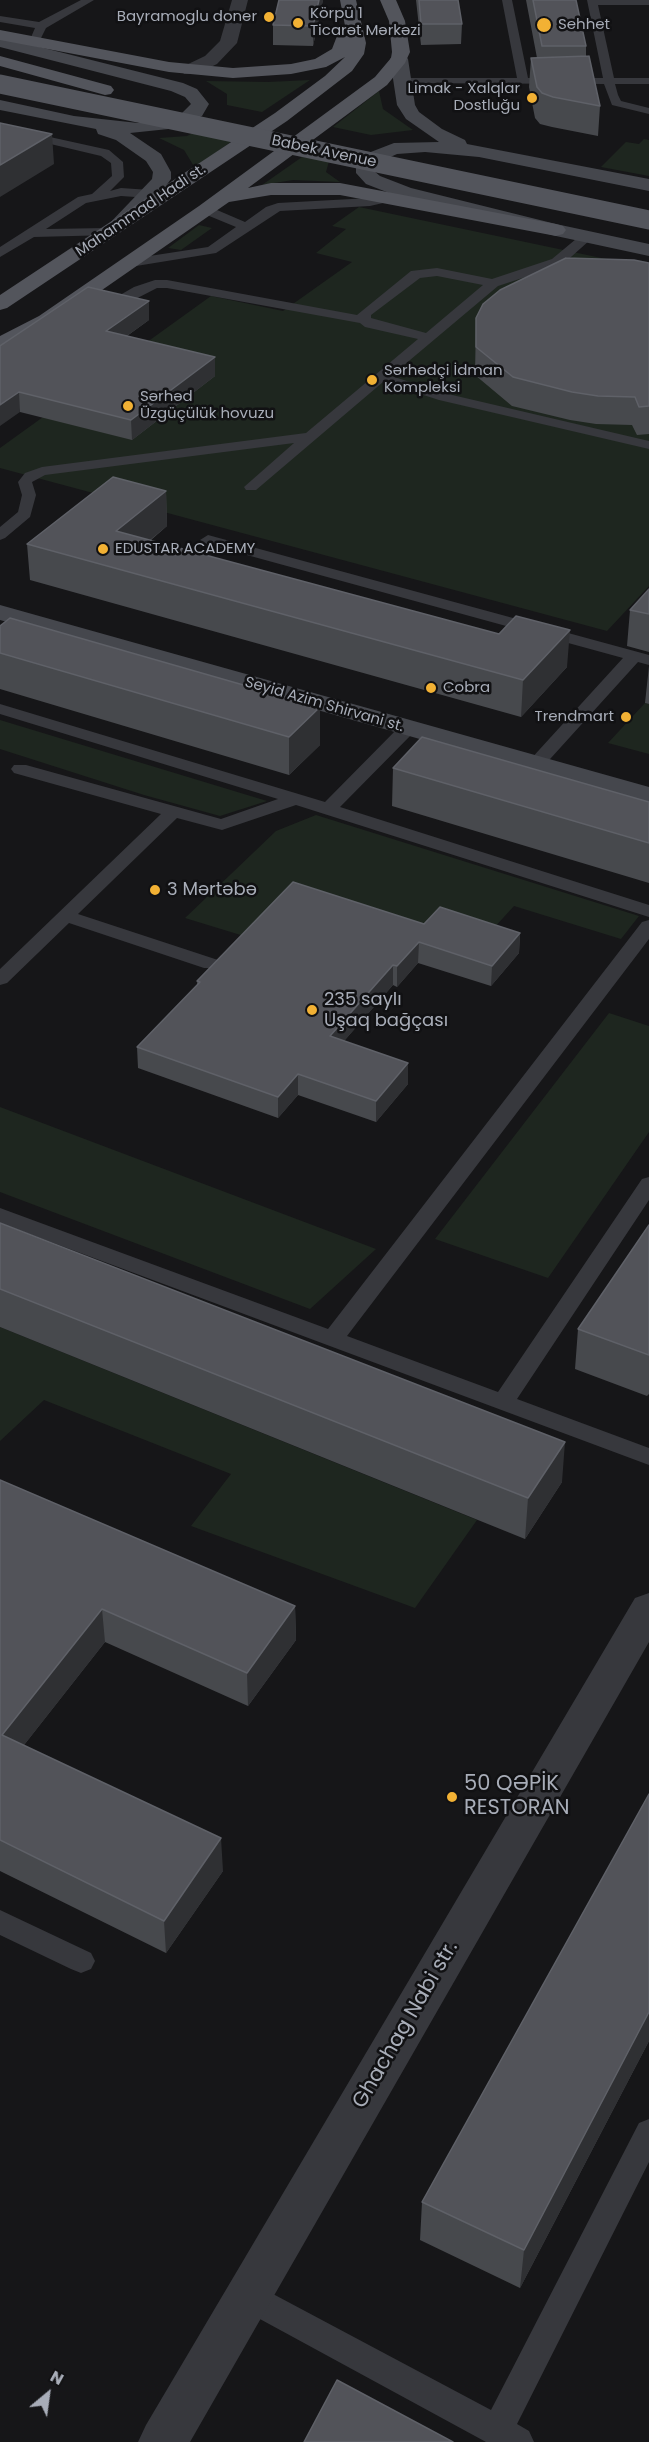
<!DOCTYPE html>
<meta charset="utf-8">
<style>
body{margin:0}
#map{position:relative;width:649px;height:2442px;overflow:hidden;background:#161618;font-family:Poppins,sans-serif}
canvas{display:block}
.north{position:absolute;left:18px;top:2364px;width:60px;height:60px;-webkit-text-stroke:4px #111113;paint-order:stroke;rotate:29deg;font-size:16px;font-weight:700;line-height:24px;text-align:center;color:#a8adb8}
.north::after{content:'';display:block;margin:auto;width:21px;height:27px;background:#a8adb8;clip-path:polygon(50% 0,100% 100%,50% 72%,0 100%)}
</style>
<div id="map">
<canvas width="649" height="2442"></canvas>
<div class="north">N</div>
</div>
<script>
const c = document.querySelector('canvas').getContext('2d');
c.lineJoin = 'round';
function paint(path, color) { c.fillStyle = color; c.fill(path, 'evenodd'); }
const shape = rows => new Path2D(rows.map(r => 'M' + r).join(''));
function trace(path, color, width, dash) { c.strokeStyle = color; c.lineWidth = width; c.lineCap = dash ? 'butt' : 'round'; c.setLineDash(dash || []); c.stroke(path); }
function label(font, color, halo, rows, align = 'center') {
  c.font = font + ' Poppins,sans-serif'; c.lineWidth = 5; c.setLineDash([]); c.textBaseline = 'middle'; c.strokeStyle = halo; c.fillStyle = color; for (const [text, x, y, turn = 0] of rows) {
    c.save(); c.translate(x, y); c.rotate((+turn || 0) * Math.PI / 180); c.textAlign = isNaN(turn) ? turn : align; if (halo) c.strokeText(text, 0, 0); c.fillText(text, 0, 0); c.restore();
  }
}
const green = shape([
 [310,80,262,112,227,105,227,94,206,81,268,82],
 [379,91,383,109,413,130,371,135,333,127],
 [195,132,232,141,195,168,184,150,159,138,187,136],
 [644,139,649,140,649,176,601,167,626,142,639,144],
 [302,157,329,161,326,172,340,182,293,180,262,185],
 [359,207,649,268,649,586,607,631,0,468,0,448,211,296,283,311,352,262,316,253,346,229,332,226],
 [199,225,212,228,181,250,168,248],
 [645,703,649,704,649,754,608,743],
 [0,720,267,801,220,816,144,795,0,749],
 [316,815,639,916,621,939,514,906,482,941,257,940,185,918,276,831],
 [609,1013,649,1026,649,1132,548,1278,435,1239],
 [0,1107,376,1249,310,1309,0,1192],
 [0,1327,477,1520,415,1608,191,1526,231,1474,44,1400,0,1441]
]);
const service = shape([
 [81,0,94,0,46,28,38,44,34,45,29,42,35,28,0,22,0,16,39,22,81,0],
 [502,0,512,0,528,78,603,78,587,0,649,0,649,5,598,5,614,78,649,78,649,84,615,84,618,95,621,101,649,108,649,114,612,105,604,84,397,83,397,79,401,78,517,78,502,0],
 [0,126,109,150,123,162,124,177,110,191,121,188,150,190,156,194,150,198,121,196,86,203,46,229,108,228,114,232,112,235,34,237,0,257,0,247,78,197,92,194,112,176,111,163,101,156,0,132,0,126],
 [392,193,396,194,396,200,370,206,280,211,216,253,130,267,124,263,130,259,208,247,236,227,202,213,200,210,202,207,210,207,245,222,266,207,278,203,370,198,392,193],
 [586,233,592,237,590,240,562,265,498,286,391,376,448,394,649,441,649,449,439,400,383,382,256,490,246,490,244,487,294,443,45,475,32,482,36,495,30,517,5,538,0,540,0,527,18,512,22,495,18,482,25,473,42,467,306,433,418,339,365,327,360,323,167,288,157,288,118,308,108,308,106,305,108,302,134,287,155,280,167,280,357,315,411,271,437,268,492,279,552,259,582,234,586,233],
 [437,276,483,285,426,333,371,318,371,315,420,278,437,276],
 [208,535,649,655,649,665,638,662,541,769,529,769,526,765,529,761,623,658,203,543,200,540,208,535],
 [0,704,325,802,402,724,414,724,416,728,414,732,340,807,649,905,649,917,296,805,222,830,177,818,78,914,218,960,220,964,218,968,204,968,69,923,7,983,0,985,0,969,161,814,14,773,11,769,14,765,26,765,221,819,278,799,0,714,0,704],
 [649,920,649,939,347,1336,498,1392,642,1179,649,1177,649,1200,517,1399,649,1448,649,1465,0,1223,0,1208,328,1329,642,922,649,920],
 [0,1910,91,1953,95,1961,91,1969,81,1973,71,1969,0,1935,0,1910],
 [649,2119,649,2162,517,2424,529,2431,534,2442,486,2442,236,2306,232,2296,236,2286,247,2281,258,2286,491,2410,639,2123,649,2119]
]);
const minor = shape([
 [232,0,248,0,237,43,217,64,196,74,184,74,181,70,184,66,205,56,220,41,232,0],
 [649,1593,649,1642,190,2442,138,2442,146,2425,635,1598,649,1593]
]);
const secondary = shape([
 [0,37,183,83,197,89,209,104,202,116,178,128,130,133,161,154,171,172,171,179,157,198,124,230,110,230,107,226,152,179,153,172,146,161,116,140,98,134,96,129,0,110,0,100,74,116,138,123,169,119,181,114,191,104,185,97,171,91,0,47,0,37],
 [399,54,405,55,408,59,415,105,419,112,442,129,465,140,467,144,649,179,649,191,479,157,425,152,397,154,377,163,374,171,380,176,411,188,556,224,649,244,649,256,556,236,397,196,366,184,356,173,356,166,363,155,394,143,439,142,406,119,397,105,390,59,393,55,399,54],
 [0,605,649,787,649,804,0,620,0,605]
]);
const primary = shape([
 [340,0,356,0,366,43,364,54,352,71,287,121,7,308,0,310,0,295,275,113,325,76,345,57,326,67,291,74,233,78,169,72,0,40,0,30,169,62,233,68,291,64,315,59,332,49,337,36,347,36,340,0],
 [380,0,396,0,405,21,410,52,405,63,387,85,248,188,271,183,340,183,556,224,563,226,566,230,563,234,556,236,340,195,271,195,229,202,53,324,0,350,0,336,39,316,199,206,375,77,391,58,392,52,389,21,380,0],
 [0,56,111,86,114,90,111,94,105,95,0,66,0,56]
]);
const primaryBridge = shape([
 [0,84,649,220]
]);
const wall = shape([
 [279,0,323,0,313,46,273,45,273,25],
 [416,0,458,0,462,24,461,44,421,45],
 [526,0,576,0,586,46,586,56,600,106,598,136,552,127,540,124,535,118,529,87,531,58,537,58],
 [649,263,649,434,637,435,632,425,596,424,570,420,512,406,475,375,476,318],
 [149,320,127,336,215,376,132,440,20,412,0,346],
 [166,491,167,526,151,540,567,667,521,717,30,580,27,544],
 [649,589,649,652,627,646,630,610],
 [0,626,320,707,320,745,289,775,0,689],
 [649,666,649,704,645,703],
 [393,768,649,802,649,883,392,806],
 [424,924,520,933,519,953,491,986,418,963,397,987,393,985,344,1041,408,1063,408,1084,376,1122,298,1095,278,1118,138,1068,137,1047,197,985,197,981],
 [0,1223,562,1482,525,1539,0,1327],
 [649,1225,649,1394,647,1396,575,1369,578,1329],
 [0,1480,295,1606,296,1640,248,1706,105,1642,24,1745,223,1871,166,1953,0,1871],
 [649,1794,649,2041,520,2288,420,2240,422,2202]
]);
const shadedWall = shape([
 [319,0,323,0,313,46,313,26],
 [52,134,54,164,0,197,0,165],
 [149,301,149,320,107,350,106,331],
 [215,357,215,376,132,440,131,420],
 [19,392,20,412,0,426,0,405],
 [166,491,167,526,118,566,116,531],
 [570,630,567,667,521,717,523,680],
 [320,707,320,745,289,775,289,737],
 [520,933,519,953,491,986,492,966],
 [419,942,418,963,397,987,397,966],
 [393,965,393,985,330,1057,330,1036],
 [408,1063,408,1084,376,1122,376,1101],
 [298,1074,298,1095,278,1118,278,1097],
 [565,1442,562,1482,525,1539,528,1498],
 [295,1606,296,1640,248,1706,247,1673],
 [102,1609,105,1642,6,1768,2,1735],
 [221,1838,223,1871,166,1953,164,1921],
 [649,2012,649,2041,520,2288,524,2250]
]);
const building = shape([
 [279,0,319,0,313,26,273,25,279,0],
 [419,0,458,0,462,24,421,24,419,0],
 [533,0,576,0,586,46,542,46,533,0],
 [589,56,600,106,553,97,542,93,537,87,531,58,589,56],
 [0,123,52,134,0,165,0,123],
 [566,258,634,260,649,263,649,406,639,407,635,397,598,396,572,392,513,377,476,347,476,318,483,304,500,290,566,258],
 [88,287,149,301,106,331,215,357,131,420,19,392,0,405,0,346,88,287],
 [113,477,166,491,116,531,499,634,516,616,570,630,523,680,27,544,113,477],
 [649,589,649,614,630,610,649,589],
 [10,618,320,707,289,737,0,653,0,626,10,618],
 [422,737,649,802,649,843,393,768,422,737],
 [293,882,424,924,440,907,520,933,492,966,419,942,397,966,393,965,330,1036,408,1063,376,1101,298,1074,278,1097,137,1047,200,982,197,981,293,882],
 [0,1223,565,1442,528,1498,0,1289,0,1223],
 [649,1225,649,1355,578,1329,649,1225],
 [0,1480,295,1606,247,1673,102,1609,2,1735,221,1838,164,1921,0,1840,0,1480],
 [649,1794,649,2012,524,2250,422,2202,649,1794],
 [337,2380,453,2442,304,2442,337,2380]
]);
const markers = [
 [269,17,6,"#f2b134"],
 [298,23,6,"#f2b134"],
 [544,25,8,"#f2b134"],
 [532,98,6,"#f2b134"],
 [372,380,6,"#f2b134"],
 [128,406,6,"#f2b134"],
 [103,549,6,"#f2b134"],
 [431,688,6,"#f2b134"],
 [626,717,6,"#f2b134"],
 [155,890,6,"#f2b134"],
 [312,1010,6,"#f2b134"],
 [452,1797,6,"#f2b134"]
];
const farPoinames = [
 ["Körpü 1",310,14],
 ["Ticarət Mərkəzi",310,31],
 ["Bayramoglu doner",257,17,"right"],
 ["Sehhet",558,25],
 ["Limak - Xalqlar",520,89,"right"],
 ["Dostluğu",520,106,"right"],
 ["Sərhədçi İdman",384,371],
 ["Kompleksi",384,388],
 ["Sərhəd",140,397],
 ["Üzgüçülük hovuzu",140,414],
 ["EDUSTAR ACADEMY",115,549],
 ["Cobra",443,688],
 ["Trendmart",614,717,"right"]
];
const farStreetnames = [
 ["Babek Avenue",324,152,12],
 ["Mahammad Hadi st.",141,211,-34],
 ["Seyid Azim Shirvani st.",324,705,16]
];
const poiNames = [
 ["3 Mərtəbə",167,890],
 ["235 saylı",324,1000],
 ["Uşaq bağçası",324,1021]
];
const nearPoinames = [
 ["50 QƏPİK",464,1785],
 ["RESTORAN",464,1809]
];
const nearStreetnames = [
 ["Ghachag Nabi str.",406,2025,-60]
];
paint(green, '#1e261f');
paint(service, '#37383d');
paint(minor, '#37383d');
paint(secondary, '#45474d');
paint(primary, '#53555c');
trace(primaryBridge, '#53555c', 19);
paint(wall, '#47494d');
paint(shadedWall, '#2f3033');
paint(building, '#525359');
trace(building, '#5f6168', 1.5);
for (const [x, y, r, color] of markers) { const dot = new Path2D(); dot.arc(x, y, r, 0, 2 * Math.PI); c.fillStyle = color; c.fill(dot); trace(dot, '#111113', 2); }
label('15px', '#a8adb8', '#111113', farPoinames, 'left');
label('15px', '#a8adb8', '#111113', farStreetnames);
label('18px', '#a8adb8', '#111113', poiNames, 'left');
label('21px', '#a8adb8', '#111113', nearPoinames, 'left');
label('21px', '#a8adb8', '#111113', nearStreetnames);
</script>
